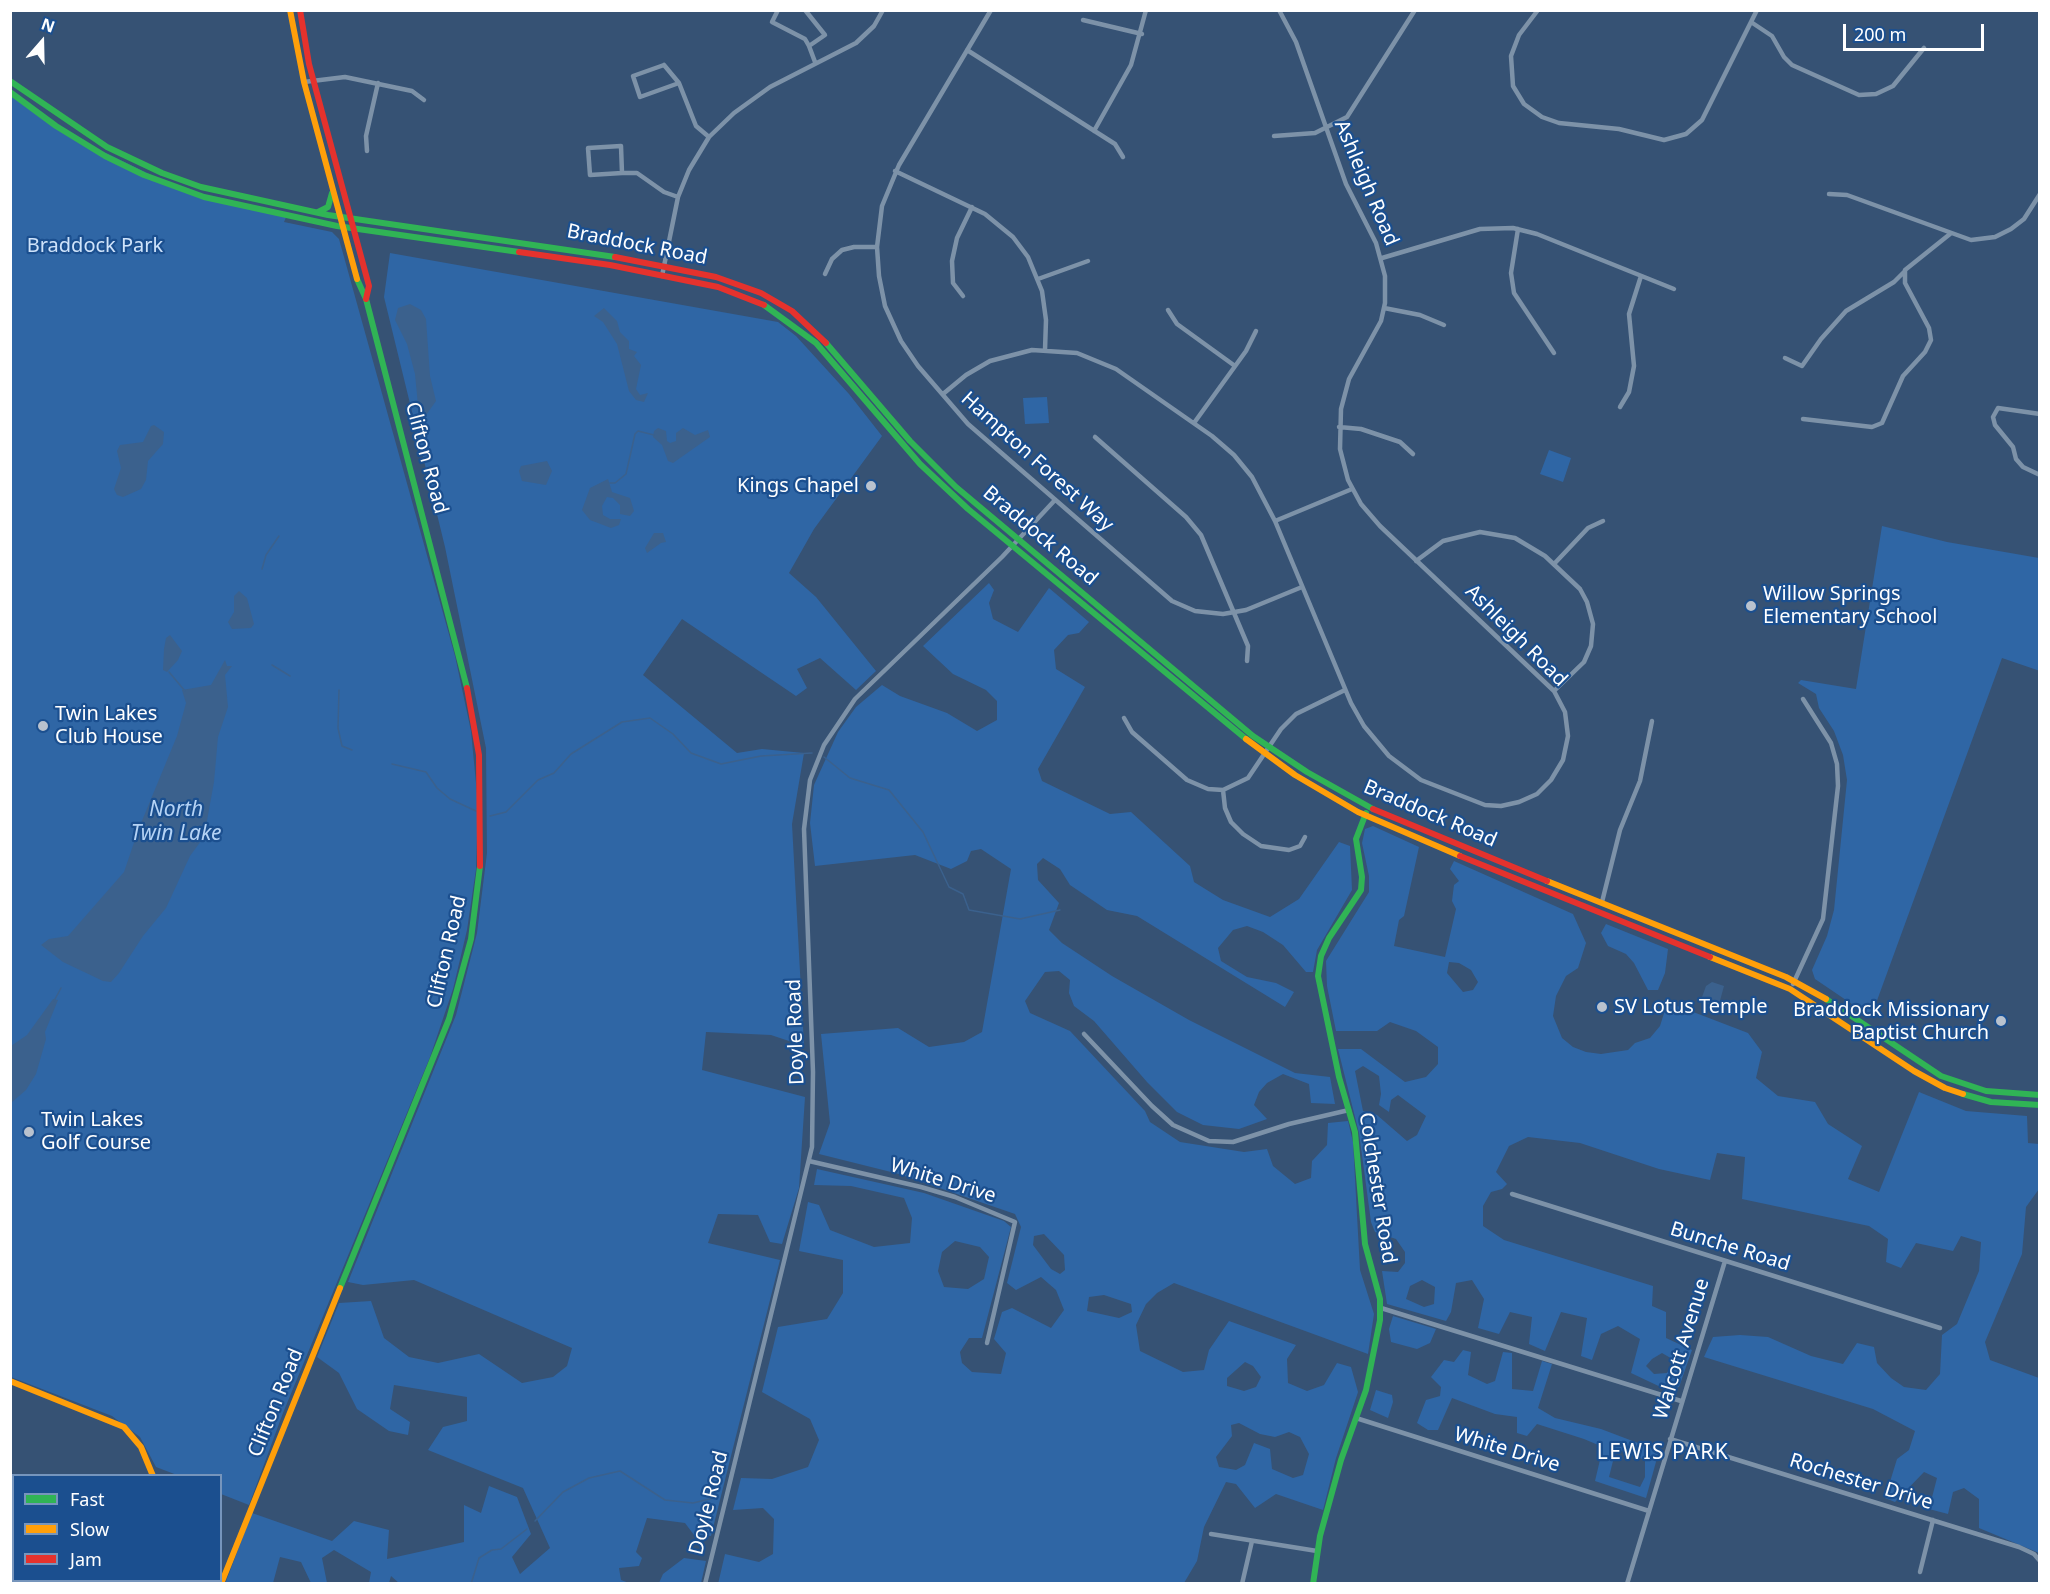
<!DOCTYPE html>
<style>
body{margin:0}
#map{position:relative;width:2050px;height:1594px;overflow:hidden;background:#365274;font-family:"Noto Sans",sans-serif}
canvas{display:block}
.frame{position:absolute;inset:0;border:12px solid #fff;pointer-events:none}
.legend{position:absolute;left:12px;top:1474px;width:210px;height:108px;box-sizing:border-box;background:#1b4f8f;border:2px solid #7695bc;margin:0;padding:8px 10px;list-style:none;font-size:18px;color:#fff}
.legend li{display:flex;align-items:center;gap:12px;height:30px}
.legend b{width:30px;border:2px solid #7695bc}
.north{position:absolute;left:12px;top:12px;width:60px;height:60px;-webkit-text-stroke:4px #1b4f8f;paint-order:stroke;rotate:20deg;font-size:16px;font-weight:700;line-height:24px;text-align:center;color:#fff}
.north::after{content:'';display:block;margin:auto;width:21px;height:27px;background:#fff;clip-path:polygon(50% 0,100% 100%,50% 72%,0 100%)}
.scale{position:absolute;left:1843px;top:24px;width:141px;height:27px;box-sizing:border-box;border:3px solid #fff;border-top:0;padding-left:8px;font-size:18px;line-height:21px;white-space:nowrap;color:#fff;-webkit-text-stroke:4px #1b4f8f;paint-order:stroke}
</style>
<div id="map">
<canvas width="2050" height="1594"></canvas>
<div class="frame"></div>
<ul class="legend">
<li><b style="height:8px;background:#30b455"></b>Fast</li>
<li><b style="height:8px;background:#ff9f0a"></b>Slow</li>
<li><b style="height:8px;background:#e5322d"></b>Jam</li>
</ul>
<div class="north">N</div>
<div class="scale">200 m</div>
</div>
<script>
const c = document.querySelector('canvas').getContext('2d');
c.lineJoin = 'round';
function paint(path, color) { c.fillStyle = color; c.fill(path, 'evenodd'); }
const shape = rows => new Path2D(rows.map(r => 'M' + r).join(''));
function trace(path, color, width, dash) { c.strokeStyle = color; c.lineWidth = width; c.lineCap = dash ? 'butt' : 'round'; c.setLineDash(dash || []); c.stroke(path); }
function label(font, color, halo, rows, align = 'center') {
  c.font = font + ' "Noto Sans",sans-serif'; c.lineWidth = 4.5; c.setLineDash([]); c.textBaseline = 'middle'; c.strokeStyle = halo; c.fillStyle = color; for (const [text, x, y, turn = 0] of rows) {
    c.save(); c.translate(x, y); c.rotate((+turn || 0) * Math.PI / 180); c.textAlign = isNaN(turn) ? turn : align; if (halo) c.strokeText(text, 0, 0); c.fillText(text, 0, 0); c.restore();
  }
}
const green = shape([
 [11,91,79,140,180,189,287,215,284,222,332,232,339,239,455,656,471,731,478,804,476,869,467,930,453,989,430,1057,283,1413,249,1505,221,1494,220,1476,177,1475,156,1467,140,1437,112,1416,11,1377],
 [390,253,778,322,796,336,849,394,882,436,814,529,789,573,816,597,876,671,856,690,820,658,797,669,807,688,796,696,682,619,643,675,737,753,762,749,804,753,792,824,804,1046,771,1035,706,1032,702,1070,805,1097,799,1188,782,1244,770,1242,758,1215,718,1214,708,1243,780,1260,711,1536,694,1535,685,1523,647,1518,636,1552,642,1558,639,1566,619,1568,621,1580,629,1583,400,1584,391,1576,389,1583,369,1583,371,1572,334,1550,322,1558,327,1583,311,1583,301,1562,280,1557,273,1583,225,1584,252,1513,332,1541,354,1521,389,1530,387,1559,464,1542,464,1505,481,1513,489,1486,517,1497,531,1534,512,1557,520,1574,550,1548,523,1488,428,1450,443,1427,467,1421,467,1397,394,1385,390,1409,410,1422,408,1435,389,1431,357,1409,339,1373,317,1357,339,1303,371,1301,384,1338,409,1357,438,1363,479,1354,522,1383,553,1377,567,1366,572,1348,414,1280,363,1285,348,1282,456,1015,477,933,487,853,486,748,445,547,384,297],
 [1047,397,1049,423,1025,424,1023,398],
 [1549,450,1571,458,1563,482,1540,474],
 [1882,526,1947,542,2039,558,2040,671,2002,658,1871,1017,1815,979,1812,970,1827,936,1834,910,1847,780,1843,755,1834,731,1819,708,1816,694,1798,683,1801,680,1856,689],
 [989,583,994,590,989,603,993,619,1018,632,1049,588,1089,622,1079,633,1068,635,1054,650,1056,669,1085,687,1038,769,1042,781,1110,814,1131,812,1190,866,1194,882,1223,900,1270,917,1299,899,1339,842,1350,846,1352,890,1317,950,1313,972,1306,972,1283,945,1263,932,1247,926,1233,930,1218,948,1221,961,1247,977,1276,983,1294,992,1285,1007,1137,916,1107,910,1070,885,1060,869,1043,858,1037,864,1038,880,1059,903,1049,930,1062,943,1112,976,1189,1020,1295,1073,1330,1077,1335,1104,1311,1103,1309,1084,1283,1074,1267,1083,1259,1092,1254,1105,1267,1119,1239,1129,1203,1125,1177,1112,1147,1082,1094,1021,1074,1006,1069,993,1070,980,1059,971,1045,972,1025,1001,1030,1013,1070,1031,1145,1111,1150,1122,1180,1142,1244,1152,1267,1149,1273,1166,1295,1184,1311,1178,1312,1161,1327,1145,1328,1123,1348,1121,1353,1142,1360,1270,1374,1314,1368,1354,1174,1283,1157,1293,1146,1304,1136,1325,1140,1351,1183,1372,1204,1370,1209,1350,1229,1321,1296,1345,1287,1359,1288,1383,1307,1391,1324,1385,1337,1363,1351,1367,1358,1392,1336,1458,1323,1510,1276,1494,1255,1508,1236,1484,1226,1482,1204,1527,1197,1561,1184,1583,718,1584,725,1554,759,1562,773,1554,774,1519,763,1508,733,1510,741,1478,772,1479,808,1467,819,1440,810,1419,762,1392,778,1327,827,1319,843,1293,843,1260,799,1251,808,1202,819,1205,830,1230,874,1247,910,1243,912,1218,904,1198,851,1186,814,1185,817,1169,924,1193,1004,1221,1011,1227,982,1338,969,1338,960,1352,962,1363,972,1372,1001,1374,1006,1353,994,1339,1002,1312,1012,1308,1051,1328,1064,1310,1056,1290,1041,1277,1016,1290,1007,1283,1021,1227,1015,1214,899,1174,819,1154,830,1123,821,1034,898,1028,929,1047,964,1042,982,1032,1011,869,981,849,971,851,967,861,951,869,915,855,815,866,810,823,814,785,838,732,856,707,882,685,900,696,947,713,977,731,997,720,997,701,986,690,953,674,923,646],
 [1044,1234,1064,1255,1065,1270,1060,1274,1051,1269,1033,1245,1034,1236],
 [955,1241,980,1247,989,1257,984,1279,968,1289,944,1287,938,1271,942,1252],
 [1104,1295,1131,1304,1132,1312,1119,1318,1087,1311,1089,1297],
 [1245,1362,1253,1366,1261,1377,1256,1387,1244,1391,1227,1386,1227,1378],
 [1239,1423,1260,1434,1275,1437,1289,1432,1300,1437,1309,1454,1303,1475,1293,1478,1272,1469,1270,1449,1254,1443,1245,1465,1236,1470,1219,1467,1216,1457,1232,1436,1231,1425],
 [1373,826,1419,847,1404,916,1399,920,1394,946,1445,957,1456,909,1452,901,1454,885,1459,881,1450,869,1454,861,1573,914,1586,943,1578,968,1566,976,1556,996,1553,1016,1562,1038,1573,1047,1586,1052,1601,1054,1628,1050,1635,1043,1650,1038,1660,1026,1666,1007,1675,1005,1748,1033,1762,1052,1756,1078,1778,1096,1815,1102,1828,1124,1862,1146,1848,1179,1879,1192,1919,1092,1966,1111,2027,1116,2028,1143,2039,1144,2039,1189,2026,1207,2022,1254,1985,1342,1990,1360,2039,1378,2039,1553,1979,1528,1979,1499,1964,1488,1953,1492,1948,1514,1929,1509,1937,1478,1924,1472,1895,1502,1885,1498,1897,1459,1909,1450,1915,1431,1873,1409,1704,1357,1713,1337,1740,1335,1768,1337,1811,1356,1843,1364,1857,1343,1874,1347,1877,1363,1891,1378,1904,1387,1926,1390,1940,1374,1942,1335,1957,1324,1979,1271,1981,1242,1961,1236,1953,1251,1916,1243,1901,1268,1886,1262,1888,1239,1869,1226,1742,1199,1745,1157,1717,1153,1710,1180,1659,1169,1580,1143,1528,1137,1509,1146,1496,1172,1507,1184,1502,1189,1491,1192,1483,1206,1483,1226,1504,1240,1653,1286,1652,1306,1666,1312,1666,1338,1692,1350,1679,1387,1667,1390,1631,1373,1640,1339,1618,1326,1601,1334,1592,1360,1581,1356,1587,1318,1561,1312,1545,1351,1529,1344,1532,1317,1510,1312,1499,1334,1478,1328,1484,1299,1472,1280,1456,1283,1451,1312,1446,1321,1387,1304,1382,1271,1398,1272,1405,1263,1405,1252,1396,1239,1375,1232,1371,1222,1359,1133,1338,1049,1361,1049,1405,1082,1426,1077,1438,1064,1438,1047,1416,1031,1390,1022,1377,1031,1336,1031,1327,986,1326,961,1369,892,1369,876,1362,843,1365,829],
 [1449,962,1459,963,1471,970,1478,982,1473,990,1463,992,1447,973],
 [1363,1066,1379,1076,1381,1094,1379,1105,1389,1112,1391,1100,1398,1095,1426,1116,1417,1135,1407,1141,1377,1115,1363,1111,1355,1071],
 [1422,1280,1435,1287,1434,1304,1424,1307,1406,1299,1410,1286],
 [1662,1353,1674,1360,1667,1373,1654,1374,1646,1366,1652,1359],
 [1606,924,1668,949,1665,973,1658,990,1648,990,1634,963,1626,954,1608,946,1601,933],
 [1393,1316,1436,1329,1430,1343,1417,1349,1391,1342,1389,1329],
 [1463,1350,1471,1352,1468,1375,1487,1384,1495,1381,1503,1352,1512,1353,1512,1389,1533,1391,1542,1361,1552,1364,1538,1408,1555,1418,1601,1429,1659,1451,1646,1498,1595,1481,1603,1447,1584,1439,1537,1424,1527,1436,1517,1433,1517,1417,1495,1414,1452,1398,1438,1430,1428,1430,1417,1423,1426,1400,1440,1396,1441,1387,1431,1377,1444,1360,1454,1362],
 [1616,1449,1645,1460,1645,1477,1640,1487,1609,1477],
 [1376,1390,1392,1395,1393,1402,1388,1418,1370,1410],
 [684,1558,706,1561,701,1583,659,1583,663,1574]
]);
const water = shape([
 [410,304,421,310,426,319,430,376,436,401,424,418,419,416,415,374,407,344,395,320,398,308],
 [604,308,617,321,620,332,629,341,629,349,637,352,634,356,641,365,636,389,640,395,648,393,644,402,636,400,629,391,617,344,603,322,594,316],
 [154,425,164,432,163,444,148,461,146,480,141,489,123,497,117,495,114,489,121,468,117,451,120,445,143,442,151,426],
 [658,428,666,431,667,441,670,443,676,441,676,433,683,428,695,435,708,430,710,437,673,463,668,461,662,445,653,437,654,431],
 [547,461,552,471,546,485,522,481,519,471,521,466],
 [608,479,612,492,630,498,634,511,630,516,620,514,620,505,613,498,607,497,602,506,603,515,610,519,621,519,619,525,611,528,590,520,582,510,590,488],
 [654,533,663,533,666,542,661,543,647,553,645,548],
 [239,591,247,598,254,624,251,628,232,629,228,622,234,612,234,596],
 [170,635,182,651,178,660,167,672,163,670,164,649,166,638],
 [225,660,227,666,232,666,225,675,228,707,218,737,214,782,204,837,190,856,166,908,143,936,119,973,111,982,103,981,63,962,41,945,49,939,68,936,124,872,139,828,177,736,186,703,182,690,211,685],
 [1712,982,1724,986,1718,1008,1713,1011,1702,997,1706,986],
 [53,999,58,1000,45,1032,46,1039,36,1074,26,1090,11,1103,11,1046,27,1035]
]);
const stream = shape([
 [610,483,615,483,626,474,635,434,638,431,654,435],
 [262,569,266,555,279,536],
 [272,665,290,676],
 [169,672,185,691],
 [339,690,338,728,342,746,352,750],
 [824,757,850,778,889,790,923,832,949,887,963,894,969,910,1020,919,1060,910],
 [392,764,426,772,437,788,450,799,476,811],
 [490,816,506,812,538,780,554,773,571,754,622,722,650,718,673,734,691,753,721,764,761,756,812,753],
 [54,1001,61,988],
 [535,1521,563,1492,589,1478,620,1471,665,1500,693,1503,718,1497],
 [471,1584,479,1558,492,1550,501,1549,527,1529]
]);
const street = shape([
 [778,10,772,22,805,39,809,46,825,35,805,10],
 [991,10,899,165,882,206,877,247,879,276,885,306,901,341,918,366,968,424,1172,601,1195,611,1223,614,1246,610,1302,587],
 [1538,10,1519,35,1511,56,1513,86,1524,104,1542,117,1559,123,1619,129,1664,140,1686,134,1702,120,1757,10],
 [1083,20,1142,34],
 [1751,22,1772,36,1784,57,1792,65,1859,95,1876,94,1893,86,1924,48],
 [809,46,815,62],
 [967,50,1115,144,1123,157],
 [664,65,679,83,640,97,633,76,664,65],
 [304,82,345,77,412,91,424,100],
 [679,83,696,126,709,137],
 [1094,131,1131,65,1146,10],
 [1274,136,1315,133,1347,117,1415,10],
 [621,146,622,173,590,175,588,148,621,146],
 [367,151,366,136,378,83],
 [895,171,985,214,1013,237,1028,257,1042,291,1046,320,1045,350],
 [622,173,637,173,664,192,678,197],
 [1829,194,1847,195,1971,240,1995,237,2011,229,2024,219,2040,194],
 [1518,229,1511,273,1514,293,1554,353],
 [1382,258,1480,229,1513,228,1537,234,1674,289],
 [825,274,832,259,842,250,854,247,877,247],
 [662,276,678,197,689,170,709,137,734,113,770,87,856,43,874,26,883,10],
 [1038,279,1088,261],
 [963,296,953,283,952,261,957,238,972,207],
 [1384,308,1420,315,1444,325],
 [1168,310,1177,324,1235,366],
 [1785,358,1802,366,1821,339,1846,311,1894,282,1904,272],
 [943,394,966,375,990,361,1032,350,1077,353,1116,369,1212,436,1234,455,1252,477,1275,521,1351,703,1364,726,1389,756,1421,780,1485,805,1501,806,1519,802,1537,794,1551,780,1563,760,1568,736,1565,712,1554,691,1380,526,1361,504,1348,480,1340,449,1341,409,1349,379,1381,321,1385,303,1385,276,1376,243,1346,184,1296,42,1279,10],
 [1620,407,1629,392,1634,366,1629,314,1641,276],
 [2040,414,1998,408,1993,417,1995,425,2013,447,2016,459,2023,467,2040,475],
 [1803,419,1872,427,1882,423,1903,376,1925,352,1931,340,1929,328,1905,283,1905,270,1950,234],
 [1194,423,1246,351,1256,331],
 [1339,427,1361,429,1400,442,1413,454],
 [1095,437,1186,517,1201,535,1248,646,1247,661],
 [1275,521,1352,489],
 [1416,561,1443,541,1480,532,1515,538,1545,556,1580,589,1587,602,1593,624,1591,646,1584,662,1554,691],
 [1554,564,1588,528,1603,521],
 [1124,718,1132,732,1187,780,1208,789,1223,790,1248,778,1281,729,1296,714,1345,690],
 [1223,790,1225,808,1231,822,1243,834,1261,846,1289,850,1300,846,1305,837],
 [1602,902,1620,830,1640,781,1652,721],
 [1793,984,1823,919,1838,786,1837,764,1831,743,1803,699],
 [1084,1034,1152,1106,1173,1125,1209,1141,1233,1142,1289,1124,1349,1110],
 [809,1161,921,1187,955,1197,1015,1222,987,1343],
 [1512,1194,1940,1328],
 [1381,1308,1681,1401],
 [1356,1418,1649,1511],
 [1670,1439,2019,1547,2034,1554,2040,1561],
 [1211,1534,1317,1551],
 [1920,1572,1933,1520],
 [705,1584,812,1147,813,1072,804,829,810,780,824,745,855,699,1002,557,1055,500],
 [1242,1584,1252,1541],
 [1627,1584,1725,1261]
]);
const fast = shape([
 [10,81,107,147,162,173,201,187,328,215,615,257],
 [10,92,56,126,105,156,144,175,204,197,337,226,519,252],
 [318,212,328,207,332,193],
 [357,279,366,299,467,688],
 [764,305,816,343,920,464,968,509,1246,739],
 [826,343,910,441,956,487,1253,736,1307,772,1373,809],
 [1826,999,1941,1076,1986,1091,2040,1095],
 [1963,1094,1991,1102,2040,1105],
 [340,1288,449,1019,471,939,480,866],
 [171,1580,171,1584],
 [1313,1584,1320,1536,1341,1460,1366,1390,1380,1320,1380,1299,1365,1244,1355,1132,1339,1077,1318,976,1321,956,1329,938,1361,890,1362,877,1356,839,1366,813]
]);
const slow = shape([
 [290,10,304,82,357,279],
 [1246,739,1295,775,1358,812,1460,856],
 [1547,881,1786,977,1826,999],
 [1710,957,1790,989,1914,1071,1945,1088,1963,1094],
 [10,1381,124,1427,141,1447,153,1476],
 [221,1584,340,1288]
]);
const jam = shape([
 [300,10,309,64,369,286,366,299],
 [519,252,610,265,718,287,764,305],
 [615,257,716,277,761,293,792,311,826,343],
 [467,688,479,755,480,866],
 [1373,809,1547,881],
 [1460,856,1710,957]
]);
const markers = [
 [871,486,6,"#b9c2ce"],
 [1751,606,6,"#b9c2ce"],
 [43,726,6,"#b9c2ce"],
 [1602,1007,6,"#b9c2ce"],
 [2001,1021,6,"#b9c2ce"],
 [29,1132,6,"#b9c2ce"]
];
const streetNames = [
 ["Ashleigh Road",1366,183,67],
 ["Braddock Road",637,245,11],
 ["Clifton Road",426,458,75],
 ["Hampton Forest Way",1037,462,42],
 ["Braddock Road",1040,536,40],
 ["Ashleigh Road",1516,636,45],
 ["Braddock Road",1430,814,23],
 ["Clifton Road",447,952,-77],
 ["Doyle Road",796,1032,-92],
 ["White Drive",943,1181,17],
 ["Colchester Road",1377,1188,81],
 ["Bunche Road",1730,1247,17],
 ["Walcott Avenue",1682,1349,-73],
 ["Clifton Road",276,1403,-68],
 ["White Drive",1507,1450,17],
 ["Rochester Drive",1861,1482,17],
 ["Doyle Road",709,1503,-76]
];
const parkNames = [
 ["Braddock Park",95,246]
];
const poiNames = [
 ["Kings Chapel",859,486,"right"],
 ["Willow Springs",1763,594],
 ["Elementary School",1763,617],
 ["Twin Lakes",55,714],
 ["Club House",55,737],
 ["SV Lotus Temple",1614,1007],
 ["Braddock Missionary",1989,1010,"right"],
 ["Baptist Church",1989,1033,"right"],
 ["Twin Lakes",41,1120],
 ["Golf Course",41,1143]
];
const waterNames = [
 ["North",176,810],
 ["Twin Lake",176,834]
];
const neighbourhoodNames = [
 ["LEWIS PARK",1663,1453]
];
paint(green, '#2f66a5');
paint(water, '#3b618d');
trace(stream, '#3b618d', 1.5);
trace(street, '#7d92a8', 4.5);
trace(fast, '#30b455', 6);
trace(slow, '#ff9f0a', 6);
trace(jam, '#e5322d', 6);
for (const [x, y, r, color] of markers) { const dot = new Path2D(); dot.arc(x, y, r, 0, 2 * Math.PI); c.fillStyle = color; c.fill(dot); trace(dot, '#1b4f8f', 2); }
label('20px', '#fff', '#1b4f8f', streetNames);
label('20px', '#cfe3fa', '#1b4f8f', parkNames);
label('20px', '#fff', '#1b4f8f', poiNames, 'left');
label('italic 21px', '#b5d3f5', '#1b4f8f', waterNames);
c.letterSpacing = '1.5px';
label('21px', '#fff', '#1b4f8f', neighbourhoodNames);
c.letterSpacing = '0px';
</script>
